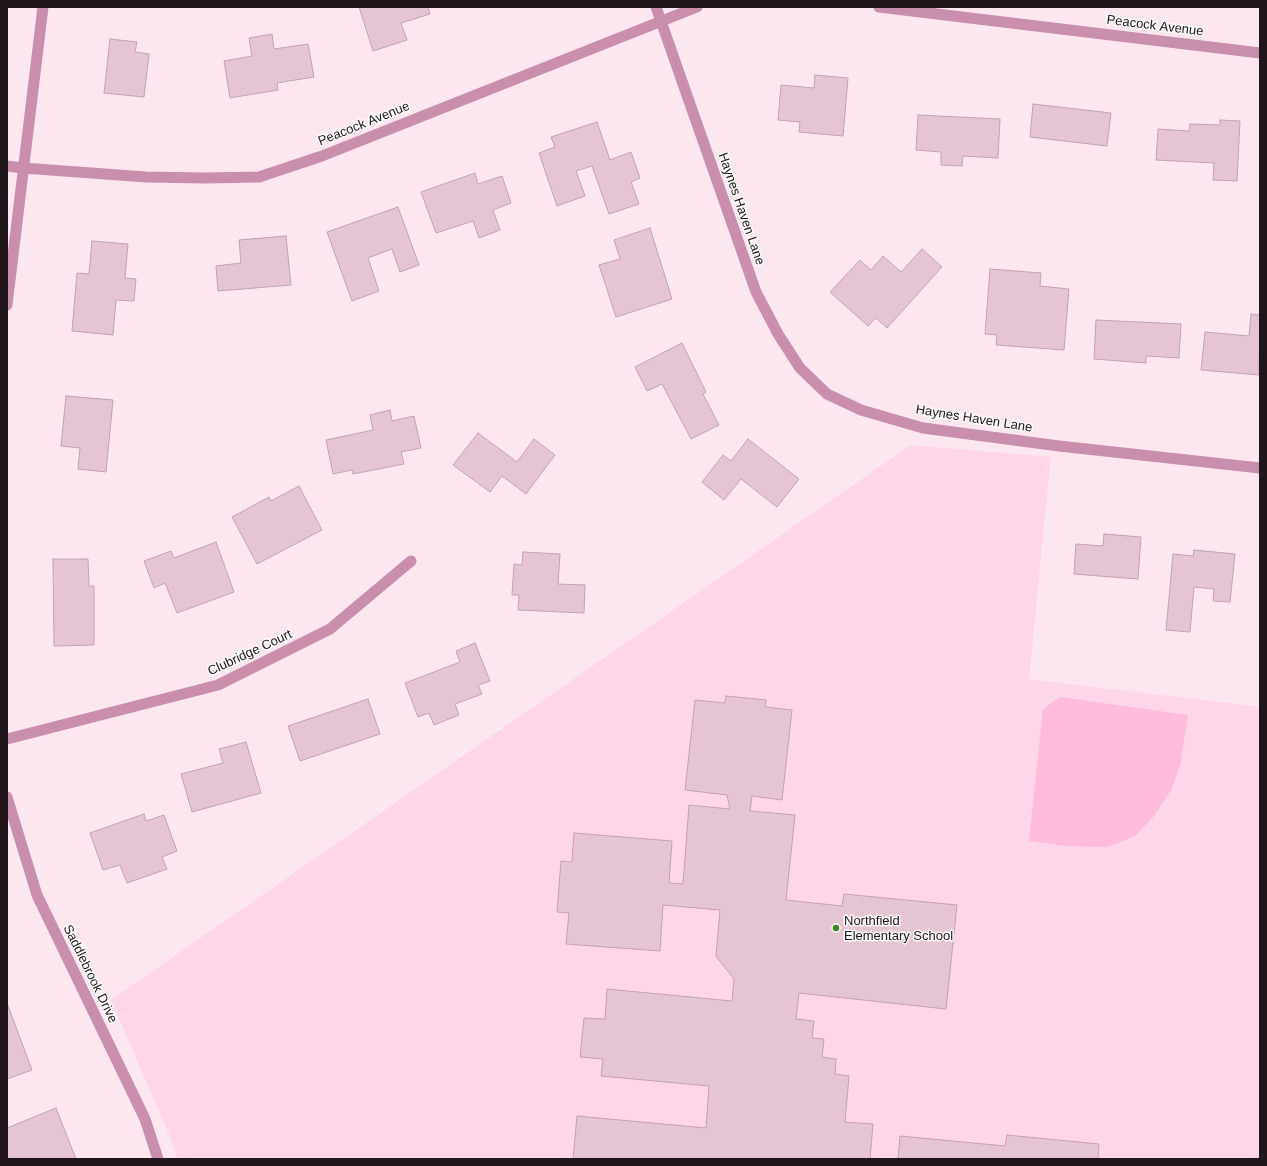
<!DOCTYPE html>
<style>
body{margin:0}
#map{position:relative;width:1267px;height:1166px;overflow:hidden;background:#fce7f1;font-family:Helvetica,sans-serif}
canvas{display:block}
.frame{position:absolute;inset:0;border:8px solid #20151a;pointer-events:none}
</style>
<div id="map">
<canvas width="1267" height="1166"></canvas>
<div class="frame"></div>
</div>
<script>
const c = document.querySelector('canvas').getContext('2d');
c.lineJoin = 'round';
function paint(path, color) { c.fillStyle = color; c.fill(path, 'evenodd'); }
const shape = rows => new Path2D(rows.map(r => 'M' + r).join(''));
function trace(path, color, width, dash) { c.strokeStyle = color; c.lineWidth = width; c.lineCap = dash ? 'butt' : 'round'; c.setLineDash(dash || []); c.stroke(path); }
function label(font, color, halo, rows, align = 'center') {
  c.font = font + ' Helvetica,sans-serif'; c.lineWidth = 3; c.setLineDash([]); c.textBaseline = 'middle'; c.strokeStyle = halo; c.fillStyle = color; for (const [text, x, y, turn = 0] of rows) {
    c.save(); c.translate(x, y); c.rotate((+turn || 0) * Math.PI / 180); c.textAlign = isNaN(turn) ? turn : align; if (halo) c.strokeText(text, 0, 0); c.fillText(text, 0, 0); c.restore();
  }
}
const built = shape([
 [911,445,1051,457,1029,679,1260,707,1260,1159,177,1159,171,1139,111,1000]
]);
const green = shape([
 [1060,697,1188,715,1180,766,1171,790,1154,816,1135,836,1108,847,1065,846,1029,841,1043,709]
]);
const building = shape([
 [359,7,428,7,430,14,401,23,407,40,373,51,359,7],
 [272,34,274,49,308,44,314,77,277,83,278,90,230,98,224,61,252,56,249,38,272,34],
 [110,39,137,42,135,52,149,54,144,97,104,93,110,39],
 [815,75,848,78,843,136,799,132,800,122,778,120,781,85,814,88,815,75],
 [1033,104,1111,113,1107,146,1030,137,1033,104],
 [918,115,1000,119,998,158,963,156,962,166,941,165,941,152,916,150,918,115],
 [1220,120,1240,121,1237,181,1213,180,1214,163,1156,160,1158,129,1189,131,1190,124,1220,125,1220,120],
 [597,122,610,160,631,152,640,178,631,182,639,204,609,214,592,166,576,171,585,196,557,206,539,153,555,147,551,137,597,122],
 [475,173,478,184,502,176,511,203,493,210,500,230,479,238,473,221,436,233,421,192,475,173],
 [398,207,419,265,400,272,392,249,368,258,379,291,352,301,327,232,398,207],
 [650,228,672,299,616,317,599,265,620,259,614,240,650,228],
 [286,236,291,285,218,291,216,266,241,263,239,240,286,236],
 [92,241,128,244,125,278,136,279,134,301,116,300,113,335,72,331,77,273,89,274,92,241],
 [922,249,942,267,887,328,876,318,868,326,830,292,860,260,871,270,883,256,901,272,922,249],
 [990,269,1041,273,1040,286,1069,289,1064,350,996,345,997,335,985,334,990,269],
 [1251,314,1260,315,1259,375,1201,370,1205,332,1249,336,1251,314],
 [1096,320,1181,324,1179,358,1146,356,1146,363,1094,359,1096,320],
 [682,343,706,392,703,394,719,425,691,439,662,384,647,391,635,367,682,343],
 [66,396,113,400,106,472,78,469,80,448,61,446,66,396],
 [390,410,392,421,414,416,421,448,401,452,404,464,353,474,352,470,333,474,326,440,373,430,370,415,390,410],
 [478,433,517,462,534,439,555,455,526,494,502,476,490,492,453,465,478,433],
 [748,439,799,479,777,507,741,479,724,500,702,482,723,455,731,461,748,439],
 [299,486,322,530,257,564,232,517,269,497,271,501,299,486],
 [1104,534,1141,537,1138,579,1074,574,1076,544,1103,546,1104,534],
 [216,542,234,592,177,613,165,583,154,588,144,561,171,551,174,558,216,542],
 [1194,550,1235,554,1230,602,1213,601,1214,589,1194,587,1190,632,1166,630,1173,554,1193,556,1194,550],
 [523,552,560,554,558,584,585,585,584,613,518,610,519,595,512,595,514,564,522,565,523,552],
 [53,559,88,559,89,586,94,586,94,645,54,646,53,559],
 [475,643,490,681,478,685,482,694,455,704,459,715,434,725,429,713,418,717,405,683,460,662,456,651,475,643],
 [726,696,766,700,765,707,792,710,782,800,752,796,750,811,795,815,786,900,842,906,844,894,957,905,946,1009,799,993,796,1019,814,1021,812,1038,824,1039,822,1057,836,1059,835,1074,849,1076,845,1122,873,1124,870,1159,573,1159,577,1116,706,1128,709,1086,601,1076,603,1059,580,1057,584,1018,605,1019,607,989,732,1001,734,979,716,956,720,910,663,905,660,951,566,944,569,913,557,912,561,861,572,862,574,833,672,841,669,883,683,884,689,805,730,809,727,795,685,790,695,700,725,703,726,696],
 [368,699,380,734,300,761,288,726,368,699],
 [246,742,261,793,192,812,181,774,223,763,219,749,246,742],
 [144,814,146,821,164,815,177,851,162,857,167,869,127,883,120,865,103,870,90,833,144,814],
 [7,1003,32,1070,7,1079,7,1003],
 [56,1108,76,1159,7,1159,7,1128,56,1108],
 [1007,1135,1099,1144,1098,1159,898,1159,900,1136,1005,1146,1007,1135]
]);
const service = shape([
 [7,166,23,168]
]);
const minor = shape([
 [656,7,756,292,778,334,800,368,827,394,861,410,923,428,1059,446,1260,468],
 [879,7,1260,53],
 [23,168,146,177,206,178,259,177,322,156,697,7],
 [7,305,43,7],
 [7,739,218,685,330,629,411,561],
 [7,797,37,895,145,1119,158,1159]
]);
const markers = [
 [836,928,4,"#408122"]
];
const streetNames = [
 ["Peacock Avenue",1155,26,7],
 ["Peacock Avenue",364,124,-22],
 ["Haynes Haven Lane",741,209,71],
 ["Haynes Haven Lane",974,419,9],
 ["Clubridge Court",250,653,-25],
 ["Saddlebrook Drive",90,974,64]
];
const poiNames = [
 ["Northfield",844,921],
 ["Elementary School",844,936]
];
paint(built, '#ffd5e9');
paint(green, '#febbdc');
paint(building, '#e5c4d4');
trace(building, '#c2a1b1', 1);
trace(service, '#c98eac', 11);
trace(minor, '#c98eac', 11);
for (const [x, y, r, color] of markers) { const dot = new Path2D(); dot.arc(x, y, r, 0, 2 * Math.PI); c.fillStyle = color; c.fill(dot); trace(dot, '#fbfbfb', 1.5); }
label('13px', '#20151a', '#fbfbfb', streetNames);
label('13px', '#20151a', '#fbfbfb', poiNames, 'left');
</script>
